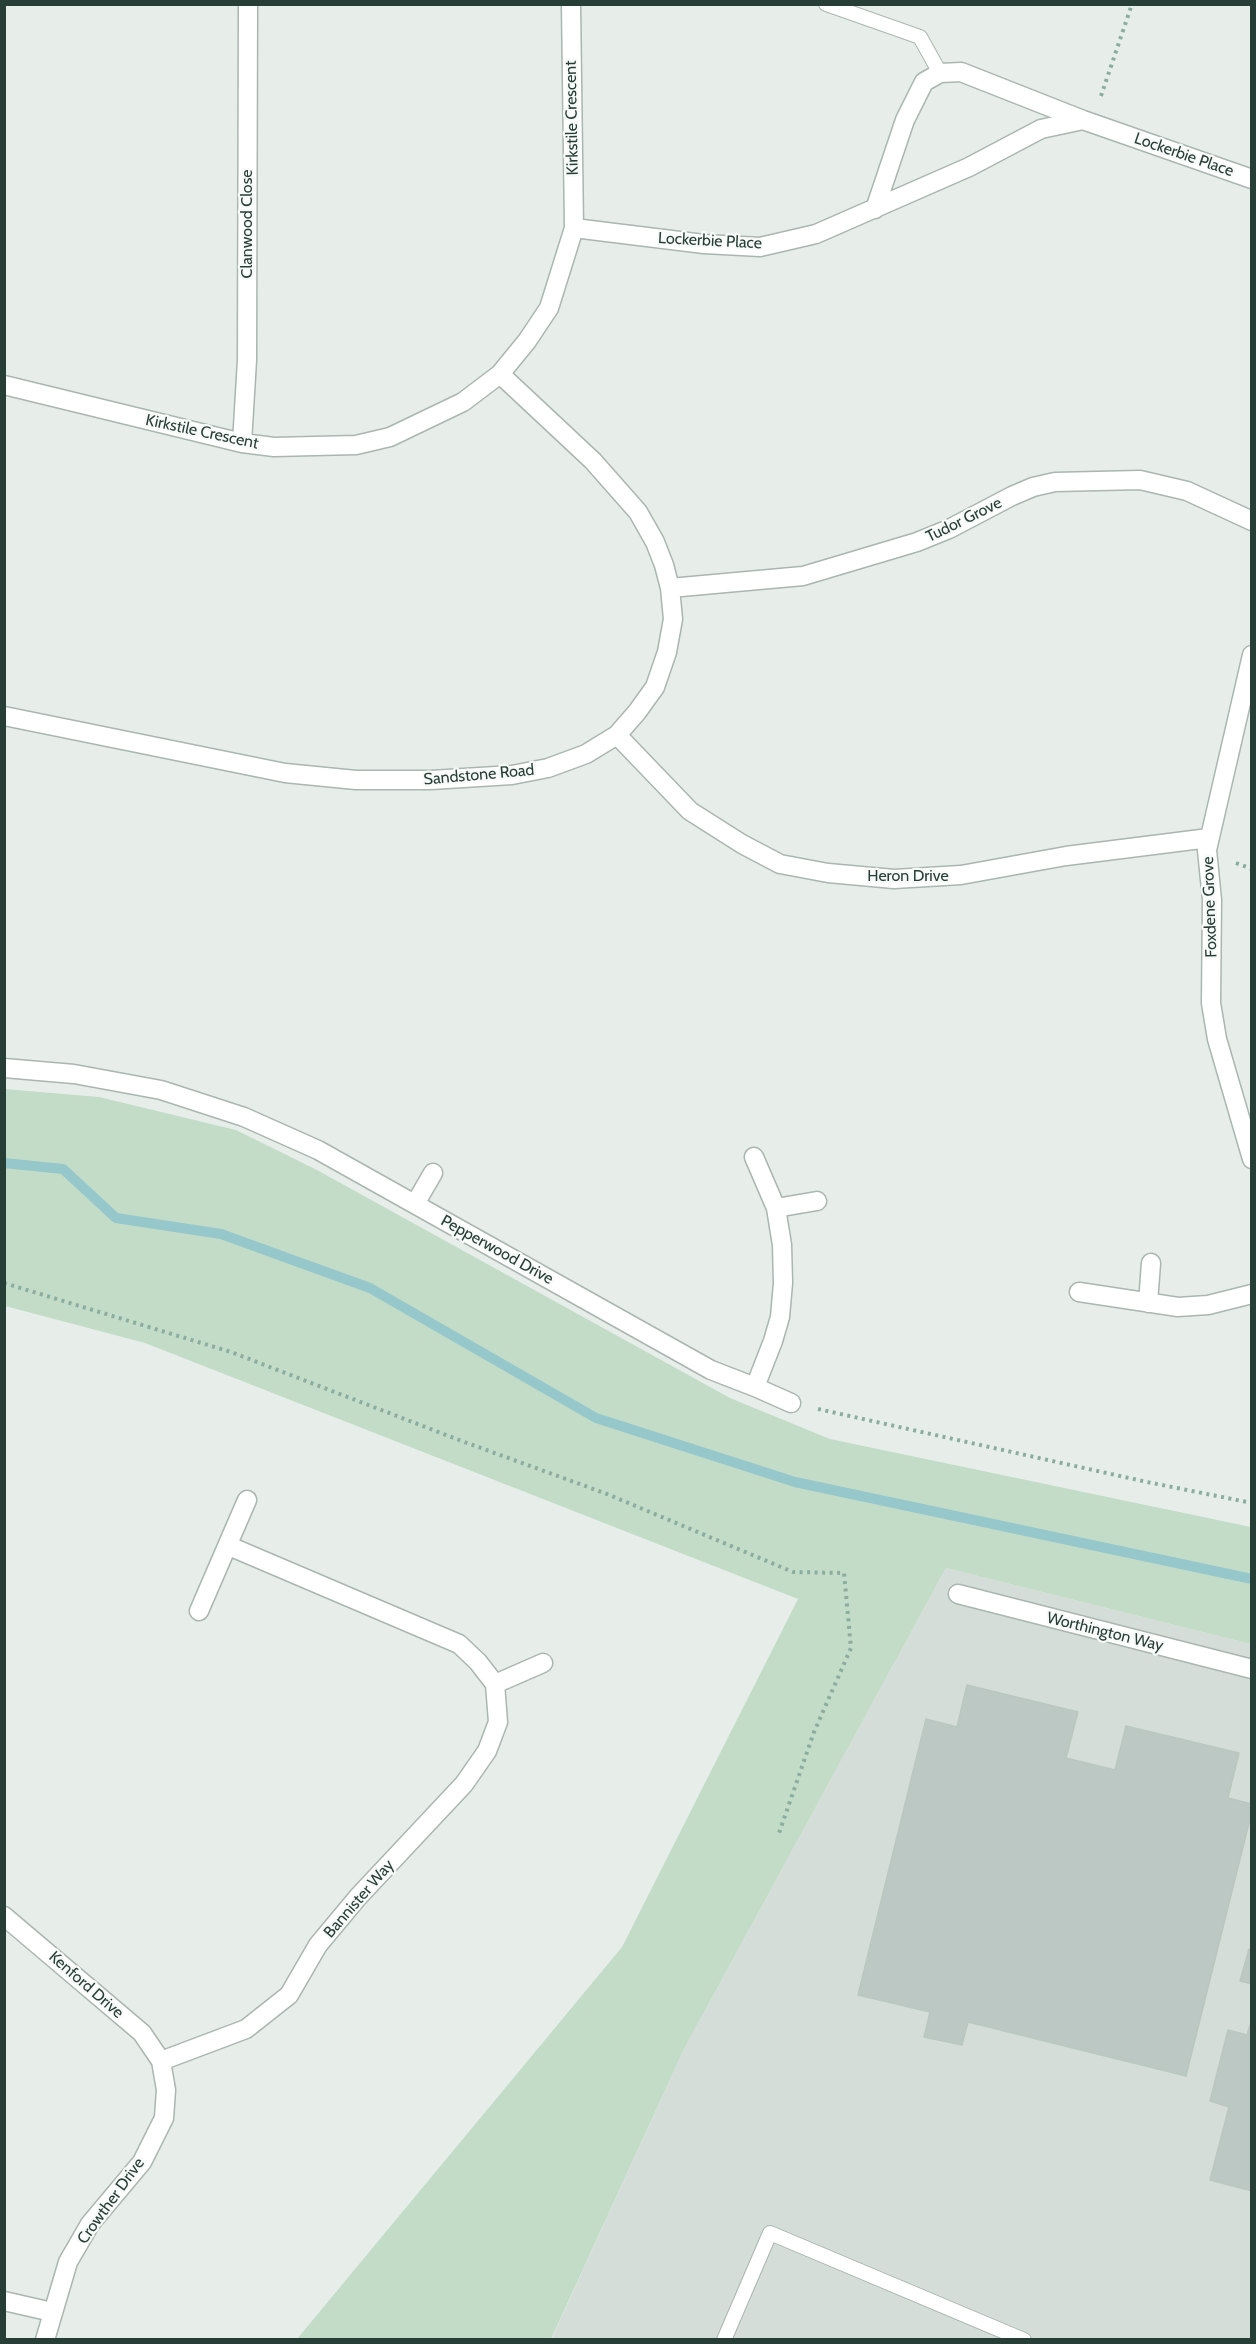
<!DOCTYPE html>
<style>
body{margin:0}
#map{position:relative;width:1256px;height:2344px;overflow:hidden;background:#e7eeea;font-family:Cabin,sans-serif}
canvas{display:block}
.frame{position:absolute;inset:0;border:6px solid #273e36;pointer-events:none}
</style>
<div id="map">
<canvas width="1256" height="2344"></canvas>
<div class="frame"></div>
</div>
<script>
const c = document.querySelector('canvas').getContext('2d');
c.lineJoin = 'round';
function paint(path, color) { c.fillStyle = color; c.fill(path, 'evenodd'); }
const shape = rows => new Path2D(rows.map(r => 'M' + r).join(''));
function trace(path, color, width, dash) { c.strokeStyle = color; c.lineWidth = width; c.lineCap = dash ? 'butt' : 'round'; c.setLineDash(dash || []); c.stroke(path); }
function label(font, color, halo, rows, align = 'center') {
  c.font = font + ' Cabin,sans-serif'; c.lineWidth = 4.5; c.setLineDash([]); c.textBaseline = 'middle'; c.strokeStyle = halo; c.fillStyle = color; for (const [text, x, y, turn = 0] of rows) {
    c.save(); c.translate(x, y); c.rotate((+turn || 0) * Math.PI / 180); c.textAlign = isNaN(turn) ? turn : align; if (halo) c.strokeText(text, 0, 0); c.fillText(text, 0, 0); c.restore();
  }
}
const built = shape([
 [946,1568,1251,1644,1251,2339,551,2340,684,2049]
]);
const green = shape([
 [5,1089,99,1097,236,1130,317,1170,730,1398,830,1439,1251,1527,1251,1644,946,1568,684,2049,551,2339,297,2339,622,1947,798,1599,145,1343,5,1306]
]);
const stream = shape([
 [4,1163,63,1169,116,1218,221,1234,370,1288,596,1418,795,1482,1252,1579]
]);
const building = shape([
 [967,1685,1078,1712,1066,1758,1115,1770,1126,1726,1239,1753,1228,1798,1252,1804,1252,1811,1186,2076,968,2022,962,2045,924,2037,930,2012,858,1995,926,1719,957,1727,967,1685],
 [1249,1949,1252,1950,1252,1984,1240,1981,1249,1949],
 [1252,2019,1252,2191,1210,2180,1229,2107,1210,2101,1228,2030,1247,2035,1252,2019]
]);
const path = shape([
 [1101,96,1132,4],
 [1236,863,1252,869],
 [4,1283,231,1352,459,1440,607,1494,793,1572,844,1573,851,1648,814,1732,778,1836],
 [818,1409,1147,1482,1252,1503]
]);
const lane = shape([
 [826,4,920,37,940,73],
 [724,2340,770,2233,1024,2340]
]);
const street = shape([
 [875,209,905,120,924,82,940,73,961,72,1083,120],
 [574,228,704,244,760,247,816,234,969,167,1041,129,1083,120,1252,179],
 [4,385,242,443,274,447,356,445,390,437,463,402,500,374,527,341,549,308,574,228,571,4],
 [242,443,247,360,248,4],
 [670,588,803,576,917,542,949,529,1012,496,1033,487,1055,482,1140,480,1187,491,1252,521],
 [1252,655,1207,850,1212,900,1211,1003,1217,1039,1252,1159],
 [4,716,285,773,356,780,431,780,512,775,548,768,586,754,617,735,637,712,655,687,667,652,673,619,670,588,664,565,655,542,638,512,593,461,500,374],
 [617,735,690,811,742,844,780,864,828,873,894,879,961,875,1066,856,1209,838],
 [4,1068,74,1074,161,1090,244,1117,318,1150,711,1370,755,1387,773,1341,780,1317,783,1283,782,1245,776,1208,754,1157],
 [415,1204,433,1173],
 [776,1208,817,1201],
 [1079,1292,1178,1307,1208,1305,1252,1294],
 [1148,1303,1151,1263],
 [755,1387,791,1403],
 [958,1594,1252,1669],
 [199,1611,247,1500],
 [495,1684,543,1663],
 [4,1916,142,2033,161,2061,166,2090,164,2118,142,2162,90,2224,68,2262,45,2340],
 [161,2061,246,2029,289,1995,318,1945,358,1897,464,1784,487,1751,498,1722,495,1684,478,1662,459,1644,229,1546],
 [4,2301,52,2312]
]);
const streetNames = [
 ["Kirkstile Crescent",572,118,-91],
 ["Lockerbie Place",1184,155,19],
 ["Clanwood Close",247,224,-90],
 ["Lockerbie Place",710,241,3],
 ["Kirkstile Crescent",202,432,12],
 ["Tudor Grove",964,520,-26],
 ["Sandstone Road",479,775,-5],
 ["Heron Drive",908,876],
 ["Foxdene Grove",1210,907,-92],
 ["Pepperwood Drive",497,1250,29],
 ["Worthington Way",1105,1632,14],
 ["Bannister Way",359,1899,-49],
 ["Kenford Drive",86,1985,41],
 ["Crowther Drive",111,2201,-54]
];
paint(built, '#d5ddd9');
paint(green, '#c3dcc8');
trace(stream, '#96c7cb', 10);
paint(building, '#bcc8c3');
trace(building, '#bac7c0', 1.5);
trace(lane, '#aab6b0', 16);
trace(street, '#aab6b0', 21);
trace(path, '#8bada0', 4, [3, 4.5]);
trace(lane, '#fff', 14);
trace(street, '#fff', 18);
label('16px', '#273e36', '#f7faf8', streetNames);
</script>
